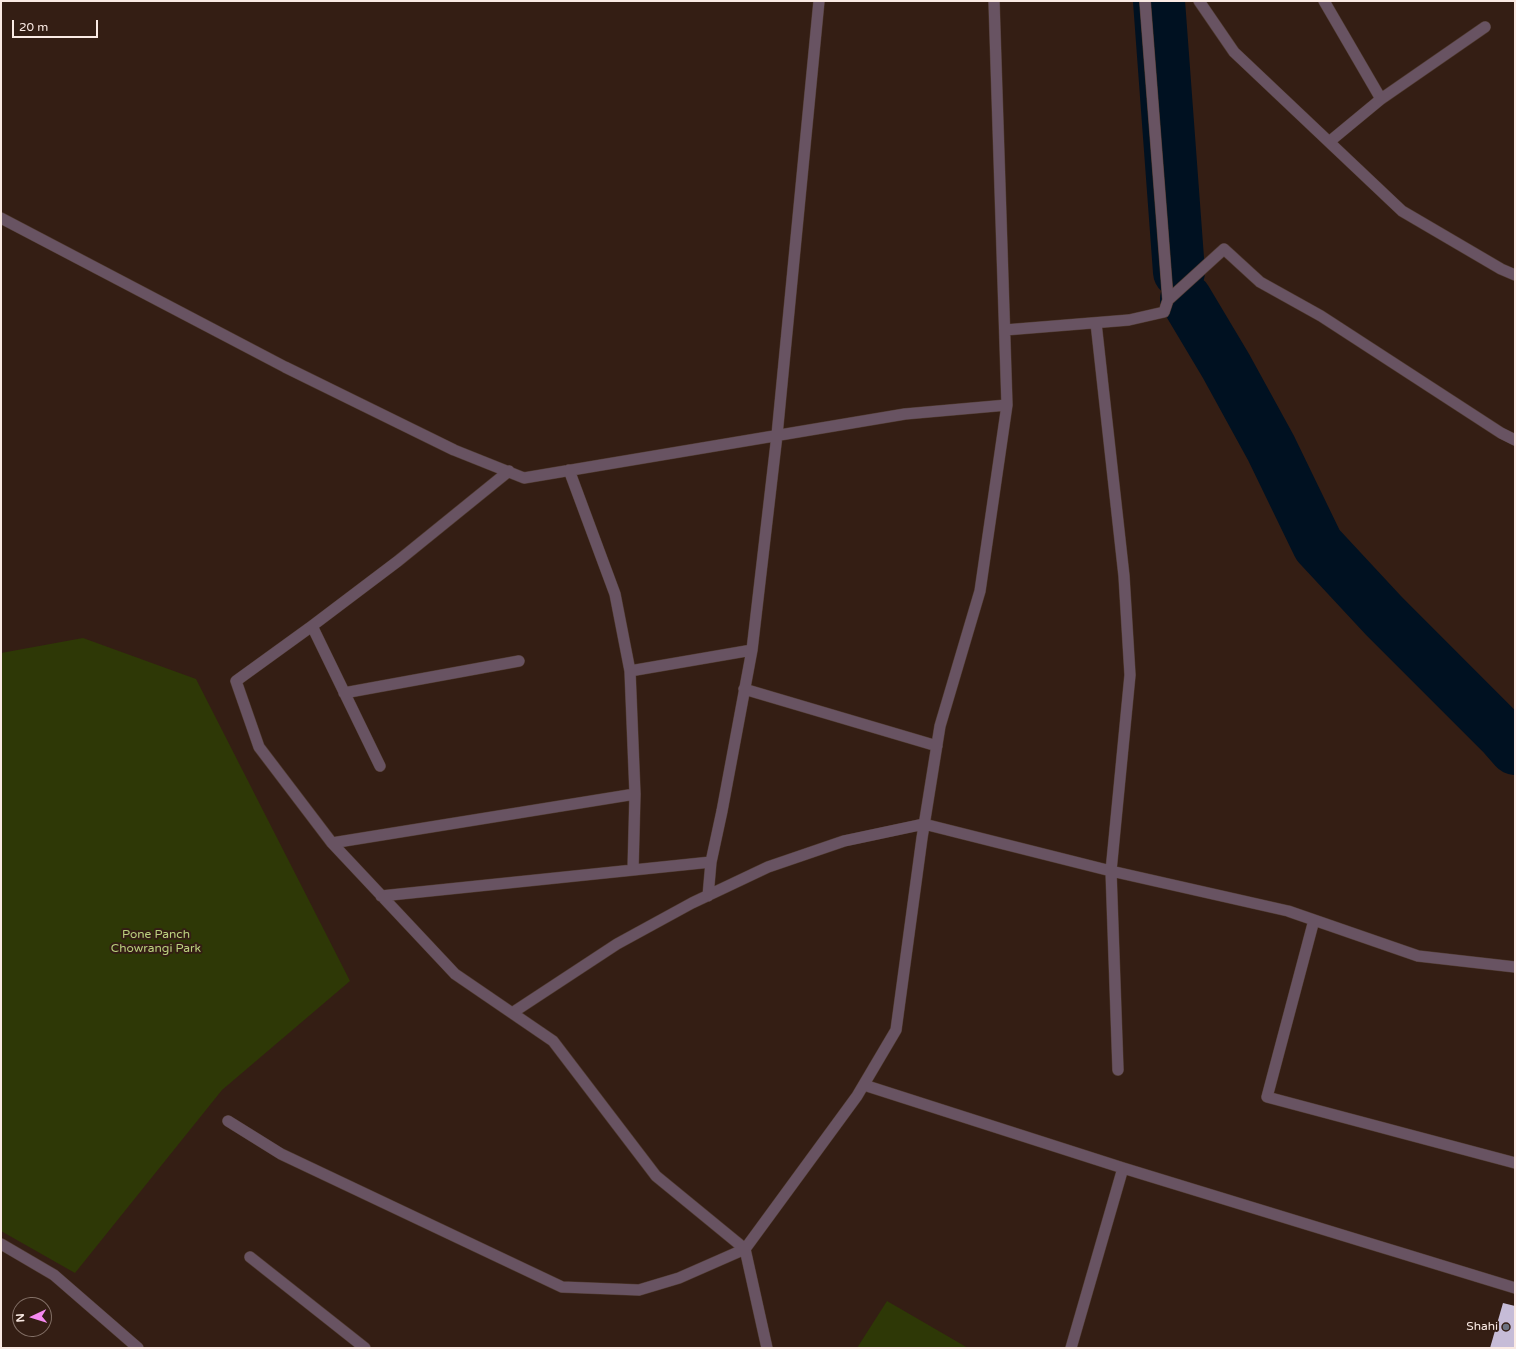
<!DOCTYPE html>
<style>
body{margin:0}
#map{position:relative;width:1516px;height:1349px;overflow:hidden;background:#341e14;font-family:"Varela Round",sans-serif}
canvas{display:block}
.frame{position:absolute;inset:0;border:2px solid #faeae4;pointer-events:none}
.north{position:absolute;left:12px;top:1297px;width:40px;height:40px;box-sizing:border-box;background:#341e14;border:1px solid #837067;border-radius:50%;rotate:266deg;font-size:11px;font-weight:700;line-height:16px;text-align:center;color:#faeae4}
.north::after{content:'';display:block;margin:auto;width:14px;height:18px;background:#f589ef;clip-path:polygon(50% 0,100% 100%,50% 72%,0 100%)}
.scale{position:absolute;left:12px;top:20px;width:86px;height:18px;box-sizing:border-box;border:2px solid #faeae4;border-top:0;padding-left:5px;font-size:12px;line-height:14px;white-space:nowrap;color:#faeae4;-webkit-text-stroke:3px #341e14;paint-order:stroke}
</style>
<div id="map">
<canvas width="1516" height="1349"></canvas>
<div class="frame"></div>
<div class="north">N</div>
<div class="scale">20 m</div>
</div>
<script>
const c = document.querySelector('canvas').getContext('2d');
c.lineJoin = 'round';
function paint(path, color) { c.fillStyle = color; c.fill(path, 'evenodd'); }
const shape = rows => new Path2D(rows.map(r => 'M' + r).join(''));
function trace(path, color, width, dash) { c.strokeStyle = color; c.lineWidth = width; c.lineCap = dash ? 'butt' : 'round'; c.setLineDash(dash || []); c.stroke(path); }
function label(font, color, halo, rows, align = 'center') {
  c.font = font + ' "Varela Round",sans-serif'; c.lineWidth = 4; c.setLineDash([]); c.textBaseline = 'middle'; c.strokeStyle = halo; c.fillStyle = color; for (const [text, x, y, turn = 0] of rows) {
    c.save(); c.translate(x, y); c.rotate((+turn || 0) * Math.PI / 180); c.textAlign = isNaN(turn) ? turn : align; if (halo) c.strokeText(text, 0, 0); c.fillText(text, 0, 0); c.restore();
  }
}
const green = shape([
 [83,638,196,679,350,981,222,1090,75,1273,1,1231,1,653],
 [887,1301,968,1348,857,1348]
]);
const river = shape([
 [1159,1,1179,272],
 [1186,299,1226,366,1271,448,1318,545,1384,616,1501,733,1515,749]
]);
const building = shape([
 [1503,1303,1515,1306,1515,1348,1490,1348]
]);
const minor = shape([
 [1199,1,1234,52,1402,211,1501,269,1515,275],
 [1324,1,1381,99],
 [1329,142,1381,99,1485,27],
 [1,218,285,367,454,450,524,478,905,414,1007,405],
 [1168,300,1224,249,1260,282,1321,316,1501,433,1515,440],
 [1096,323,1124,576,1130,675,1111,871,1118,1070],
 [1005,330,1129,320,1164,312,1168,300,1145,1],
 [569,470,615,594,630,671,635,794,633,870],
 [312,626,380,766],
 [630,671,752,650],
 [744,689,937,746],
 [344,693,519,661],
 [332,843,635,794],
 [381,896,711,862],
 [708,896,711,862,722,811,752,650,777,435,819,1],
 [1314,920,1267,1097,1515,1163],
 [512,1013,617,944,692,903,768,867,844,841,924,824,1111,871,1288,911,1418,956,1515,967],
 [864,1085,1123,1168,1515,1288],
 [228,1121,281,1154,562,1287,639,1290,679,1278,745,1249,656,1176,553,1041,455,974,332,843,259,747,236,681,312,626,398,561,509,471],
 [1,1244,54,1275,138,1348],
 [250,1257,365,1348],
 [767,1348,745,1249,857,1096,896,1030,922,838,940,726,980,591,1007,405,994,1],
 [1071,1348,1123,1168]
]);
const markers = [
 [1506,1327,4,"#6b7280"]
];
const parkNames = [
 ["Pone Panch",156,935],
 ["Chowrangi Park",156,949]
];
const poiNames = [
 ["Shahi",1498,1327]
];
paint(green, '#2e3806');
trace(river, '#001121', 52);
paint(building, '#c6bcd7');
trace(minor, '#503b31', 12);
trace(minor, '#685362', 11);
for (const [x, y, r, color] of markers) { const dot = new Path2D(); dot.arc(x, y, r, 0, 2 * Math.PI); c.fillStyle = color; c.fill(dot); trace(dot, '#341e14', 1.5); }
label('12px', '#bbd07f', '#341e14', parkNames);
label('12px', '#faeae4', '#341e14', poiNames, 'right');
</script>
